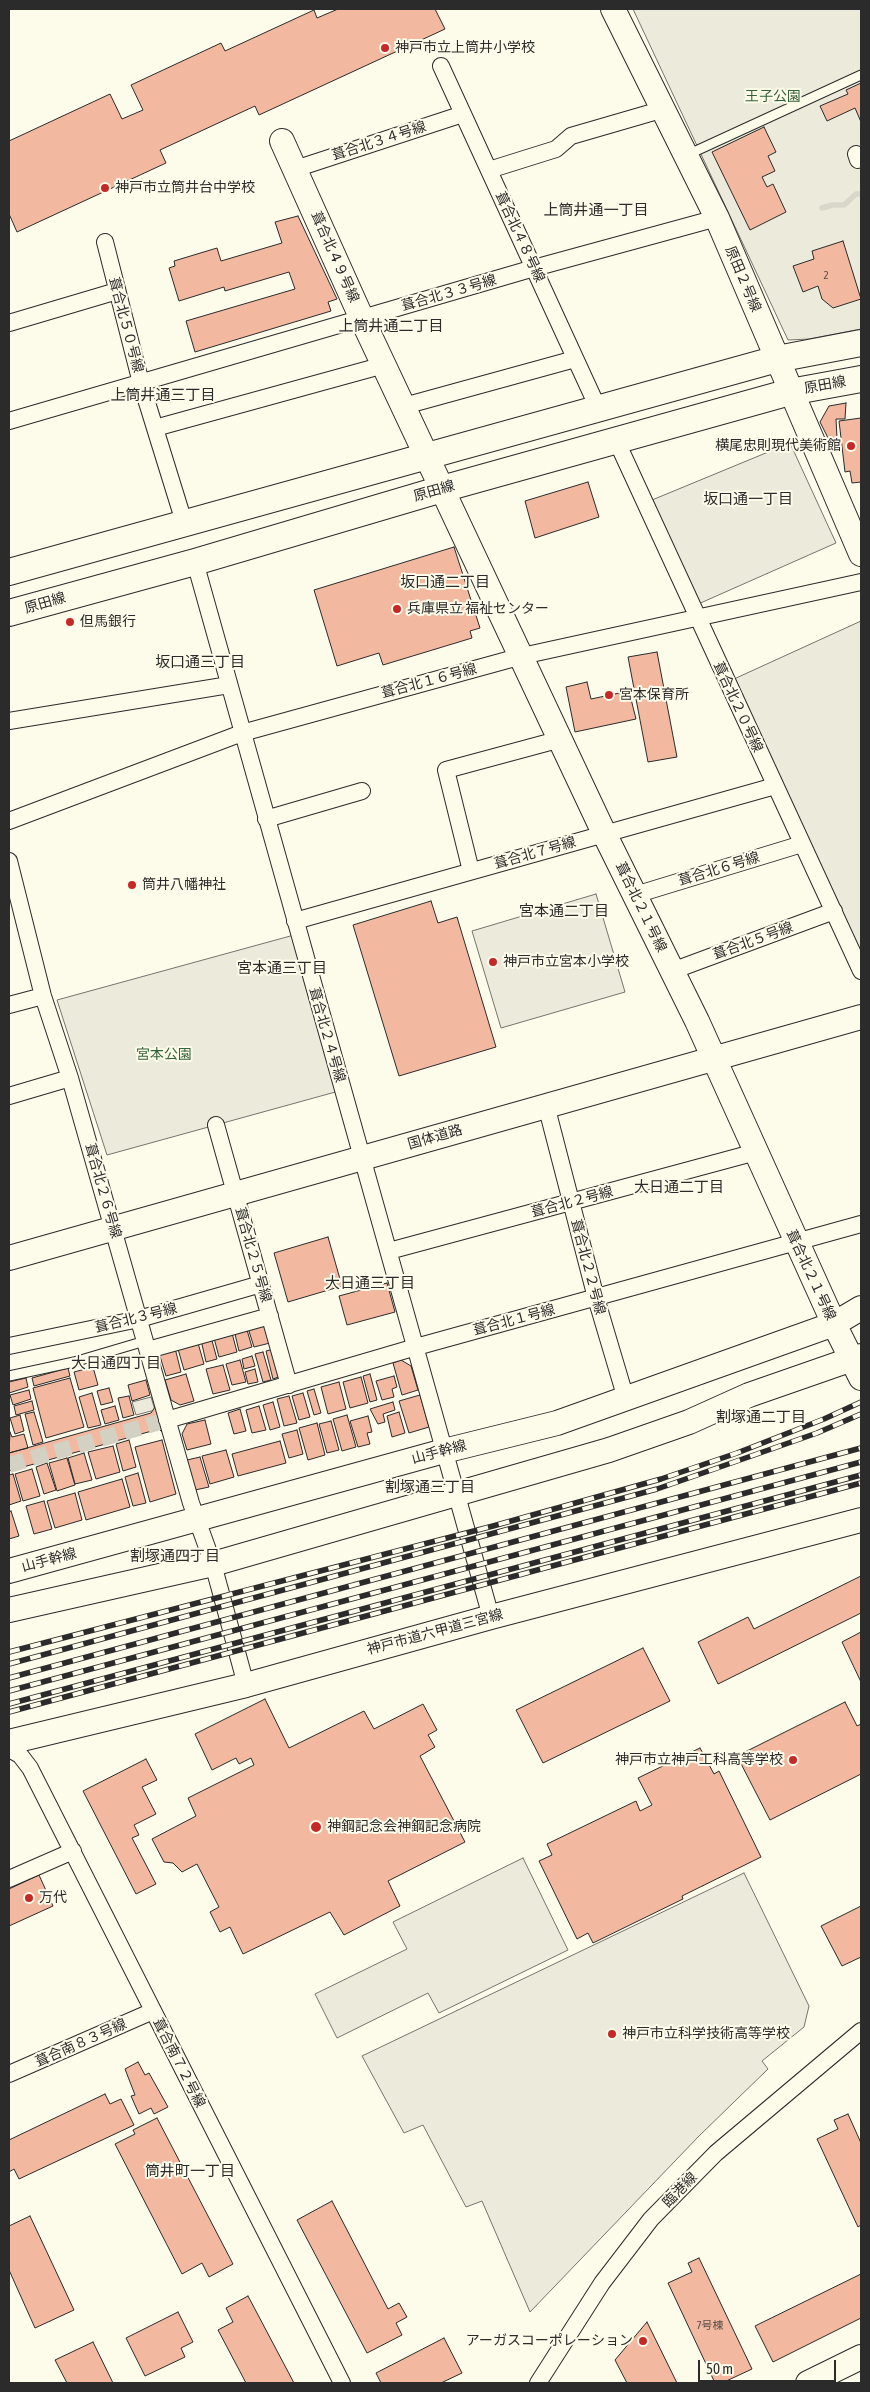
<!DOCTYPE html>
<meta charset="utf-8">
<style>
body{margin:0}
#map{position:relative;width:870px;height:2392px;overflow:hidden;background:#fdfbea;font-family:"Asap Condensed",sans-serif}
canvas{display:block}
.frame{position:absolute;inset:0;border:10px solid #2b2b2b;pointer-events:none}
.scale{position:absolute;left:698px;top:2360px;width:138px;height:22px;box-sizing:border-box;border:2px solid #2b2b2b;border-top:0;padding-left:6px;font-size:15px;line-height:18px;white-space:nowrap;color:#2b2b2b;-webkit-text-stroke:4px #fdfbea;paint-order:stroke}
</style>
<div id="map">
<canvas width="870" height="2392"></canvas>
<div class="frame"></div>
<div class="scale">50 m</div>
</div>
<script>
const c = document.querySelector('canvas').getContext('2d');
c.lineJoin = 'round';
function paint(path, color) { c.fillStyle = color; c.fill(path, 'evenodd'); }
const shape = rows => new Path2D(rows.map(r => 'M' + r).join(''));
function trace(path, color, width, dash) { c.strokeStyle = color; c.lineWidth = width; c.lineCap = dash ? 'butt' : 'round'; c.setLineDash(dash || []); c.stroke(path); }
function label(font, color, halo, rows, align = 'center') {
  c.font = font + ' "Asap Condensed","Noto Sans JP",sans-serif'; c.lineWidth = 4; c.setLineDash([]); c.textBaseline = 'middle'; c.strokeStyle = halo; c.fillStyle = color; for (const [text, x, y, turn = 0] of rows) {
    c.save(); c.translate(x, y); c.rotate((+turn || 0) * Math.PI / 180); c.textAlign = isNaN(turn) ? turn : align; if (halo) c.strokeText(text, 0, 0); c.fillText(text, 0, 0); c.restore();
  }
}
const green = shape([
 [633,9,861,9,861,329,809,339,788,340,633,9],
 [790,443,836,543,696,605,652,500,790,443],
 [861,621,861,957,734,679,861,621],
 [596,894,625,992,501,1028,472,931,596,894],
 [294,935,339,1091,107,1155,57,1000,294,935],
 [523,1858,568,1950,439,2013,428,1993,337,2038,315,1994,407,1949,393,1922,523,1858],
 [744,1873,809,2006,804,2027,762,2061,768,2069,699,2136,530,2312,482,2201,466,2207,423,2125,404,2133,362,2056,744,1873]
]);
const parking = shape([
 [151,1397,155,1410,136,1415,132,1402,151,1397]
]);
const stream = shape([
 [822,208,832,205,844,205,856,194,861,194]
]);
const building = shape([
 [338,9,435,9,445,29,259,115,255,106,160,150,166,163,17,232,9,214,9,141,110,94,122,119,143,110,131,85,221,43,225,51,314,10,317,18,338,9],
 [861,83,861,122,855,108,827,121,820,106,848,94,846,90,861,83],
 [764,127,776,152,768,156,775,171,762,177,767,187,773,184,786,212,750,230,712,152,764,127],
 [298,216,337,299,328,302,331,311,195,352,186,321,295,289,289,272,225,291,224,287,179,301,169,268,175,266,174,261,217,248,221,261,282,243,275,222,298,216],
 [843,241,861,299,833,308,822,299,818,286,803,292,793,266,814,259,812,251,843,241],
 [846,403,845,419,836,419,837,438,828,438,820,422,829,406,846,403],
 [861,418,861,482,852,483,850,471,845,472,839,421,861,418],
 [588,482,599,517,535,538,525,501,588,482],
 [454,547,480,628,470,631,472,638,383,665,379,653,337,666,314,590,454,547],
 [657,652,677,757,648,762,628,657,657,652],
 [587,682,591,699,629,691,636,719,575,732,566,687,587,682],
 [431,901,438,923,457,917,496,1047,399,1076,353,925,431,901],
 [328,1237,342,1286,288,1302,274,1253,328,1237],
 [387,1283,395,1312,347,1325,339,1296,387,1283],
 [264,1323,270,1343,254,1347,248,1328,264,1323],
 [247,1330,252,1347,239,1351,235,1334,247,1330],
 [232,1333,237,1352,219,1357,214,1338,232,1333],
 [211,1337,217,1359,206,1362,201,1340,211,1337],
 [198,1343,204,1364,184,1370,178,1349,198,1343],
 [175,1348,181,1372,166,1376,159,1353,175,1348],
 [274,1349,281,1376,273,1379,266,1351,274,1349],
 [263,1352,271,1380,263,1382,255,1354,263,1352],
 [252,1356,255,1366,244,1369,242,1359,252,1356],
 [240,1360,246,1382,232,1385,226,1364,240,1360],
 [401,1360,411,1366,418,1390,402,1395,393,1363,401,1360],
 [223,1365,230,1390,213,1394,206,1369,223,1365],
 [93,1367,98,1385,79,1390,74,1372,93,1367],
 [68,1368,70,1376,34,1386,32,1378,68,1368],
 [255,1369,258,1382,248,1384,245,1372,255,1369],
 [186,1374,194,1401,180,1405,171,1400,165,1380,186,1374],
 [370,1374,377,1400,370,1402,363,1376,370,1374],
 [394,1376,397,1387,392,1389,394,1397,382,1400,376,1381,394,1376],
 [361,1377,368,1403,350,1408,343,1382,361,1377],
 [26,1378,28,1387,9,1393,9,1382,26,1378],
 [70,1378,84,1427,46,1438,33,1388,70,1378],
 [146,1380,150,1395,132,1401,128,1385,146,1380],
 [339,1382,346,1409,328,1414,321,1387,339,1382],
 [109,1388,113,1402,101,1405,97,1391,109,1388],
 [314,1389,321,1413,314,1415,307,1391,314,1389],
 [29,1390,31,1399,13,1405,10,1395,29,1390],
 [92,1393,101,1425,88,1428,79,1397,92,1393],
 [303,1393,310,1417,299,1420,292,1396,303,1393],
 [420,1395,429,1427,409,1433,399,1401,420,1395],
 [129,1396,134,1415,123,1418,118,1398,129,1396],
 [289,1396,297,1423,284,1426,277,1399,289,1396],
 [32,1401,34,1410,16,1415,14,1406,32,1401],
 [273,1402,280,1427,270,1430,263,1405,273,1402],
 [393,1402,395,1410,383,1414,385,1422,378,1424,370,1409,393,1402],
 [157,1404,164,1434,159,1429,9,1471,9,1453,151,1413,157,1404],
 [115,1406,119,1420,105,1424,101,1410,115,1406],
 [259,1406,266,1430,252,1433,246,1410,259,1406],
 [240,1409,246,1431,234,1434,228,1413,240,1409],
 [34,1412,43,1442,33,1445,25,1414,34,1412],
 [399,1412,405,1433,392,1437,387,1416,399,1412],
 [20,1415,24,1431,15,1434,10,1418,20,1415],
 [347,1415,356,1447,342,1451,333,1419,347,1415],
 [368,1416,372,1432,367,1433,370,1444,358,1447,350,1421,368,1416],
 [205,1420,211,1444,187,1450,182,1434,187,1424,205,1420],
 [331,1421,339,1450,327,1453,319,1424,331,1421],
 [317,1423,325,1455,308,1460,299,1428,317,1423],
 [297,1430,303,1454,289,1458,282,1434,297,1430],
 [10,1432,12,1437,24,1434,28,1448,9,1453,10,1432],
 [129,1440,136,1467,123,1471,116,1444,129,1440],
 [162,1440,176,1494,150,1502,135,1447,162,1440],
 [280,1441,286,1463,238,1476,232,1454,280,1441],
 [113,1446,120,1472,96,1479,88,1452,113,1446],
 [226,1450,234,1477,210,1484,202,1456,226,1450],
 [84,1453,92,1480,75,1484,68,1458,84,1453],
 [200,1457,209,1487,195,1490,187,1460,200,1457],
 [67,1458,75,1485,57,1491,49,1463,67,1458],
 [47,1463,56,1490,44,1494,36,1467,47,1463],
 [32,1469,40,1496,23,1501,15,1474,32,1469],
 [138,1473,146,1503,133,1506,125,1477,138,1473],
 [13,1474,21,1501,9,1505,9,1475,13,1474],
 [122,1479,130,1507,86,1520,78,1492,122,1479],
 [75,1493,82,1520,55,1528,47,1501,75,1493],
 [44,1501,52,1529,34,1534,26,1506,44,1501],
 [11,1511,19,1536,9,1539,9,1512,11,1511],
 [861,1576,861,1613,718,1684,698,1642,748,1617,754,1629,861,1576],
 [861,1632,861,1682,842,1642,861,1632],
 [643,1648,670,1701,543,1763,516,1710,643,1648],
 [265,1699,289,1748,364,1711,374,1729,423,1704,437,1730,428,1735,435,1747,420,1756,465,1842,388,1881,400,1906,344,1935,330,1912,243,1954,230,1927,220,1932,210,1912,219,1907,197,1864,182,1872,173,1863,164,1862,152,1839,196,1816,188,1798,254,1765,251,1758,239,1764,236,1758,212,1770,195,1734,265,1699],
 [845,1702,857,1726,861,1724,861,1774,770,1820,737,1756,845,1702],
 [700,1748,714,1774,719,1771,761,1857,682,1896,683,1899,593,1943,588,1933,577,1939,539,1861,552,1855,547,1844,636,1801,640,1811,652,1805,638,1778,700,1748],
 [146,1759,157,1780,142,1787,156,1814,134,1825,139,1835,132,1838,156,1884,136,1894,83,1791,146,1759],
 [39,1875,53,1906,9,1926,9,1889,39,1875],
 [861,1906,861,1957,842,1966,821,1926,861,1906],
 [138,2062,145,2075,149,2073,168,2107,154,2114,151,2108,139,2114,131,2096,135,2095,125,2069,138,2062],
 [105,2094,110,2104,121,2099,134,2125,19,2179,14,2169,9,2172,9,2140,105,2094],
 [848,2114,861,2143,861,2225,858,2227,817,2139,838,2129,834,2120,848,2114],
 [157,2118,233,2264,209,2277,202,2263,182,2274,115,2144,135,2134,133,2130,157,2118],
 [332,2201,388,2309,399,2303,407,2317,396,2323,402,2335,367,2353,297,2220,332,2201],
 [30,2216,74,2310,35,2328,9,2270,9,2226,30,2216],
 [699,2258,752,2369,722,2383,715,2383,668,2283,692,2272,688,2263,699,2258],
 [861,2274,861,2318,773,2362,755,2326,861,2274],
 [248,2296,294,2383,246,2383,218,2330,233,2322,226,2308,248,2296],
 [178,2312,193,2342,181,2348,185,2357,145,2376,126,2338,178,2312],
 [647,2322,677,2383,627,2383,615,2360,647,2322],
 [444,2338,462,2373,441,2383,381,2383,376,2373,444,2338],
 [93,2342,113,2383,67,2383,55,2360,93,2342]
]);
const streetTunnel = shape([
 [9,1465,167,1420]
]);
const lane = shape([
 [687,155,861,75],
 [9,1376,74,1362,145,1341]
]);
const street = shape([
 [441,66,598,408],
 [856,154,858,160],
 [295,169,463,114],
 [489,170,556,149,571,136,664,109],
 [105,242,141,383,184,522],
 [9,323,117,291],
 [404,406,575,359],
 [9,421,534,268,717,218],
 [155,428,384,365],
 [617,442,861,971],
 [195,562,491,1617],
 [9,721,229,685],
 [266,819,362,791],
 [9,821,242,733,522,656,861,582],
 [9,861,43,996,70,1078,191,1503,213,1564,246,1685],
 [471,871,446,770,561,739],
 [635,895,802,844],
 [295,921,775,786],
 [672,971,834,911],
 [9,1005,43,996],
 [9,1096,70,1078],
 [546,1105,596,1298,626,1399],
 [216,1125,289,1385],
 [389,1251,756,1152],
 [9,1346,139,1319,261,1284],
 [148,1350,270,1316],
 [167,1420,416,1347,861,1224],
 [9,1749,20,1755,30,1768,342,2383],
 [9,1879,73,1851],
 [9,2074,153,2011],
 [538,2383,602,2283,651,2219,716,2153,861,2031]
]);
const secondary = shape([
 [613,9,717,218,861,554],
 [282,141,362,319,604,833,697,1021,834,1324,861,1378],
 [9,1258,861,1017],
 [9,1571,444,1451,557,1423,834,1324,861,1308],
 [9,1610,213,1564,609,1450,689,1422,749,1395,861,1356],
 [9,1742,246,1685,491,1617,861,1520],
 [808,2383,861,2357]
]);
const primary = shape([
 [9,572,777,359,861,343],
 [9,613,195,562,442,489,790,392,861,379]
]);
const rail = shape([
 [9,1652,493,1526,661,1479,737,1453,824,1419,861,1402],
 [9,1664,657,1489,817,1433,861,1414],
 [9,1678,861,1448],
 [9,1691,861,1462],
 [9,1704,861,1475],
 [9,1712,861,1483]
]);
const markers = [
 [385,48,5,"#c62828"],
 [105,188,5,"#c62828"],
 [851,446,5,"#c62828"],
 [397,609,5,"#c62828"],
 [70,622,5,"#c62828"],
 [609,695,5,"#c62828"],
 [132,885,5,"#c62828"],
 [493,962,5,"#c62828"],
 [793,1760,5,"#c62828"],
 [316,1827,6,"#c62828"],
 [29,1898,5,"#c62828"],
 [612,2034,5,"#c62828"],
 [643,2341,5,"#c62828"]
];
const numberNames = [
 ["2",826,276],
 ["7号棟",710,2326]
];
const poiNames = [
 ["神戸市立上筒井小学校",395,48],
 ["神戸市立筒井台中学校",115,188],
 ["横尾忠則現代美術館",841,446,"right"],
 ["兵庫県立 福祉センター",407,609],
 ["但馬銀行",80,622],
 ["宮本保育所",619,695],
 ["筒井八幡神社",142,885],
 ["神戸市立宮本小学校",503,962],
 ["神戸市立神戸工科高等学校",783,1760,"right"],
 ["神鋼記念会神鋼記念病院",327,1827],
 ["万代",39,1898],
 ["神戸市立科学技術高等学校",622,2034],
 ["アーガスコーポレーション",633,2341,"right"]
];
const parkNames = [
 ["王子公園",773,97],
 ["宮本公園",164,1055]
];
const streetNames = [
 ["葺合北３４号線",379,141,-18],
 ["葺合北４８号線",520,237,65],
 ["葺合北４９号線",335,257,66],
 ["原田２号線",743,279,67],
 ["葺合北３３号線",449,293,-16],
 ["葺合北５０号線",126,325,75],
 ["原田線",825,385,-10],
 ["原田線",434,491,-16],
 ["原田線",45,603,-16],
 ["葺合北１６号線",429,681,-15],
 ["葺合北２０号線",738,707,65],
 ["葺合北７号線",535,853,-16],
 ["葺合北６号線",719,869,-17],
 ["葺合北２１号線",641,907,64],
 ["葺合北５号線",753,941,-20],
 ["葺合北２４号線",327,1035,74],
 ["国体道路",435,1137,-16],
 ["葺合北２６号線",103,1191,74],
 ["葺合北２号線",572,1202,-15],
 ["葺合北２５号線",253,1255,74],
 ["葺合北２２号線",588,1267,75],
 ["葺合北２１号線",811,1275,65],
 ["葺合北３号線",136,1318,-14],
 ["葺合北１号線",514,1320,-15],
 ["山手幹線",439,1452,-15],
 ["山手幹線",49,1560,-15],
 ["神戸市道六甲道三宮線",435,1632,-15],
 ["葺合南８３号線",81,2043,-24],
 ["葺合南７２号線",179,2063,63],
 ["臨港線",680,2190,-46]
];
const neighbourhoodNames = [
 ["上筒井通一丁目",596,210],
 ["上筒井通二丁目",391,326],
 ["上筒井通三丁目",163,395],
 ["坂口通一丁目",748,499],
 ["坂口通二丁目",445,582],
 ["坂口通三丁目",200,662],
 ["宮本通二丁目",564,911],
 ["宮本通三丁目",282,968],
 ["大日通二丁目",679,1187],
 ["大日通三丁目",370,1283],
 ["大日通四丁目",116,1363],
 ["割塚通二丁目",761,1417],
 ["割塚通三丁目",430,1487],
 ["割塚通四丁目",175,1556],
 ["筒井町一丁目",190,2171]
];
paint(green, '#ecebdb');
trace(green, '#74746e', 1);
paint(parking, '#eceadb');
trace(parking, '#74746e', 1);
trace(stream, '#d8d7c9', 5.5);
paint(building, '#f2b8a0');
trace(building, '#2b2b2b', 1);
trace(streetTunnel, '#d3d1c4', 16, [16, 8]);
trace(lane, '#2b2b2b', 11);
trace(street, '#2b2b2b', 18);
trace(secondary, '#2b2b2b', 26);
trace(primary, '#2b2b2b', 28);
trace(lane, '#fdfbea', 9);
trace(street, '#fdfbea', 16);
trace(secondary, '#fdfbea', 24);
trace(primary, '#fdfbea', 26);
trace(rail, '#2b2b2b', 5.5);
trace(rail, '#fdfbea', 4, [11]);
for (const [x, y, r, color] of markers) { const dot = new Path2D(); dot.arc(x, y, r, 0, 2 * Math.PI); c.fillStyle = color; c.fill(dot); trace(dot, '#fdfbea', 2); }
label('11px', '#5d4e48', null, numberNames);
label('14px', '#2b2b2b', '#fdfbea', poiNames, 'left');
label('14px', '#34623c', '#fdfbea', parkNames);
label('14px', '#2b2b2b', '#fdfbea', streetNames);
label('15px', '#2b2b2b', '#fdfbea', neighbourhoodNames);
</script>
